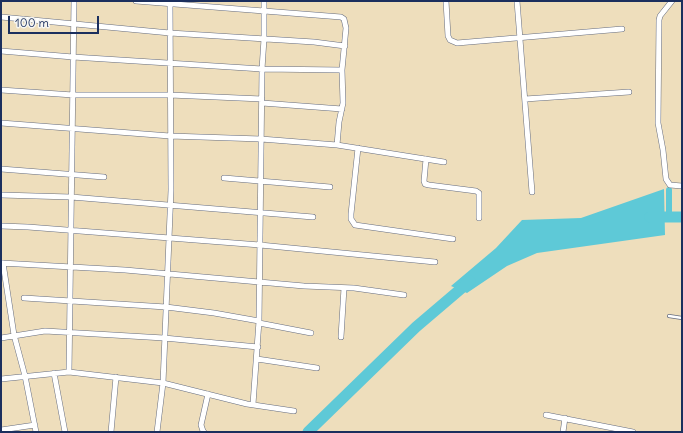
<!DOCTYPE html>
<style>
body{margin:0}
#map{position:relative;width:683px;height:433px;overflow:hidden;background:#eedebc;font-family:Delius,sans-serif}
canvas{display:block}
.frame{position:absolute;inset:0;border:2px solid #1b2f5e;pointer-events:none}
.scale{position:absolute;left:8px;top:16px;width:91px;height:18px;box-sizing:border-box;border:2px solid #1b2f5e;border-top:0;padding-left:5px;font-size:12px;line-height:14px;white-space:nowrap;color:#1b2f5e;-webkit-text-stroke:3px #f6f6f2;paint-order:stroke}
</style>
<div id="map">
<canvas width="683" height="433"></canvas>
<div class="frame"></div>
<div class="scale">100 m</div>
</div>
<script>
const c = document.querySelector('canvas').getContext('2d');
c.lineJoin = 'round';
function paint(path, color) { c.fillStyle = color; c.fill(path, 'evenodd'); }
const shape = rows => new Path2D(rows.map(r => 'M' + r).join(''));
function trace(path, color, width, dash) { c.strokeStyle = color; c.lineWidth = width; c.lineCap = dash ? 'butt' : 'round'; c.setLineDash(dash || []); c.stroke(path); }
const water = shape([
 [664,189,665,235,537,253,507,266,467,293,451,286,496,248,522,220,581,218]
]);
const canal = shape([
 [669,190,669,216]
]);
const river = shape([
 [650,217,682,217],
 [308,432,416,327,470,281]
]);
const lane = shape([
 [669,316,682,318]
]);
const street = shape([
 [74,1,69,372,163,383,247,404,294,411],
 [136,1,341,17,344,19,346,28,342,70,343,103,339,122,337,145],
 [446,1,448,36,450,40,457,43,622,29],
 [517,1,532,192],
 [672,1,660,16,659,20,658,123,663,150,666,179,670,185,682,186],
 [1,17,170,33,314,42,345,46],
 [1,51,73,57,262,69,342,70],
 [1,90,73,95,170,95,262,99],
 [525,99,629,92],
 [262,103,342,109],
 [1,123,170,136,261,139,337,145,444,162],
 [358,148,351,214,351,219,355,225,453,239],
 [426,159,424,181,425,184,429,185,476,191,479,193,479,218],
 [1,169,104,177],
 [224,178,330,187],
 [1,195,71,197,313,217],
 [1,226,28,227,260,245,435,262],
 [1,263,125,270,304,286,354,288,404,295],
 [3,263,14,335,25,376,36,432],
 [24,298,166,307,214,313,259,321],
 [259,323,311,333],
 [341,337,344,288],
 [1,338,45,331,164,338,258,347],
 [257,359,317,368],
 [54,373,65,432],
 [1,379,69,372],
 [253,404,259,321,262,69,264,39,264,1],
 [546,415,633,432],
 [1,430,35,425],
 [111,432,116,377],
 [157,432,163,383,171,190,170,1],
 [204,432,203,431,201,425,208,394],
 [563,432,565,418]
]);
paint(water, '#5ec9d7');
trace(canal, '#5ec9d7', 6);
trace(river, '#5ec9d7', 11);
trace(lane, '#656c7f', 4);
trace(street, '#656c7f', 6);
trace(lane, '#fff', 2.5);
trace(street, '#fff', 5);
</script>
